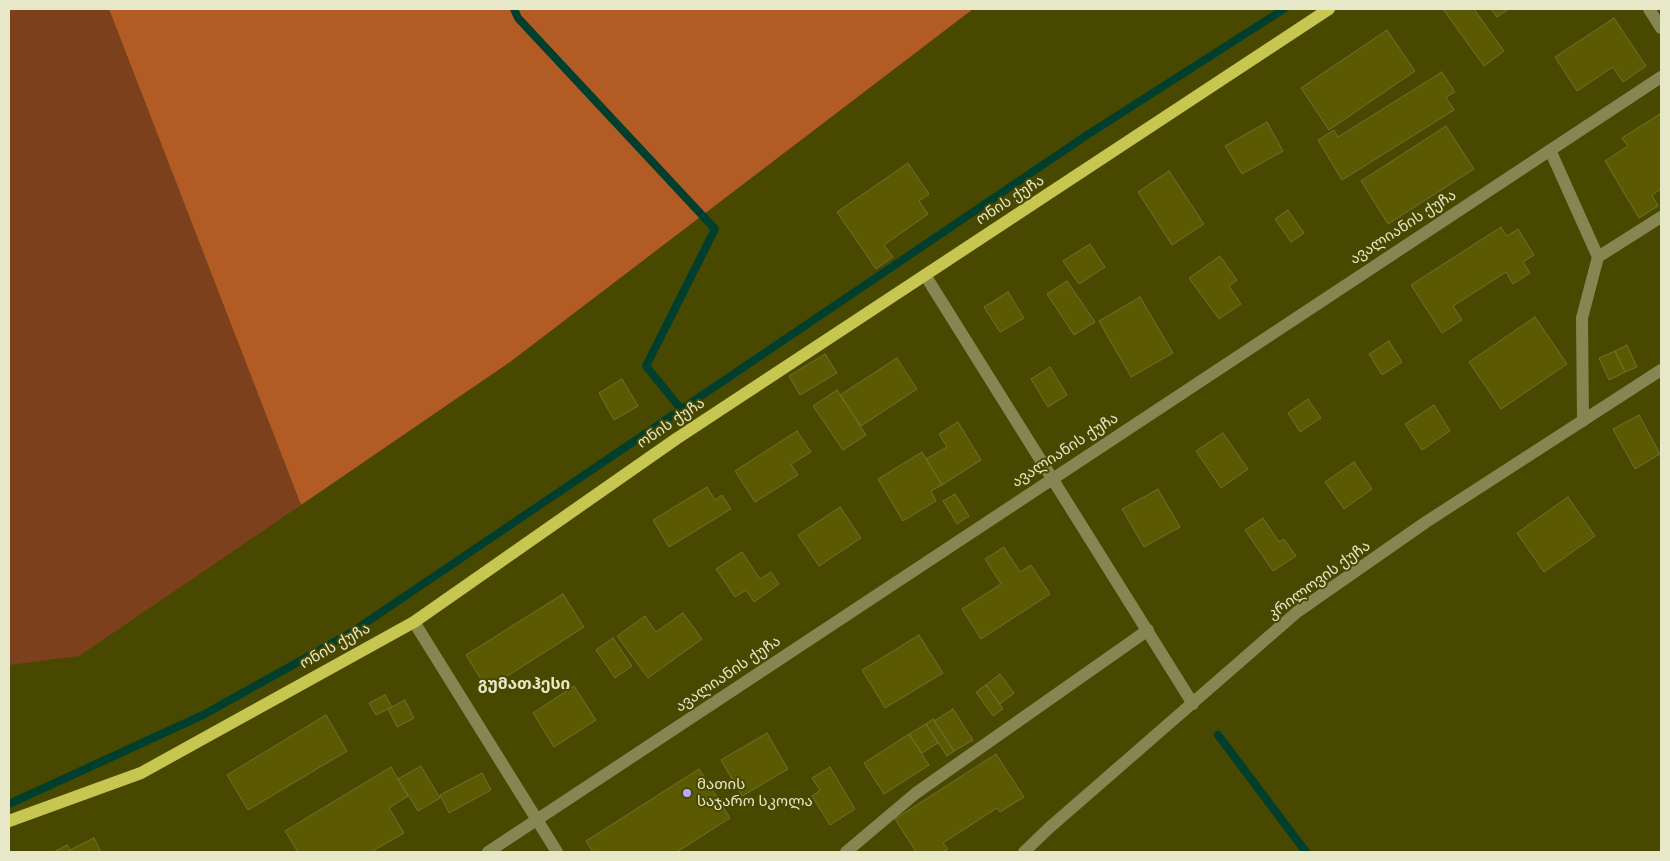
<!DOCTYPE html>
<meta charset="utf-8">
<style>
body{margin:0}
#map{position:relative;width:1670px;height:861px;overflow:hidden;background:#494800;font-family:Raleway,sans-serif}
canvas{display:block}
.frame{position:absolute;inset:0;border:10px solid #e7e8c7;pointer-events:none}
</style>
<div id="map">
<canvas width="1670" height="861"></canvas>
<div class="frame"></div>
</div>
<script>
const c = document.querySelector('canvas').getContext('2d');
c.lineJoin = 'round';
function paint(path, color) { c.fillStyle = color; c.fill(path, 'evenodd'); }
const shape = rows => new Path2D(rows.map(r => 'M' + r).join(''));
function trace(path, color, width, dash) { c.strokeStyle = color; c.lineWidth = width; c.lineCap = dash ? 'butt' : 'round'; c.setLineDash(dash || []); c.stroke(path); }
function label(font, color, halo, rows, align = 'center') {
  c.font = font + ' Raleway,"Noto Sans Georgian",sans-serif'; c.lineWidth = 4; c.setLineDash([]); c.textBaseline = 'middle'; c.strokeStyle = halo; c.fillStyle = color; for (const [text, x, y, turn = 0] of rows) {
    c.save(); c.translate(x, y); c.rotate((+turn || 0) * Math.PI / 180); c.textAlign = isNaN(turn) ? turn : align; if (halo) c.strokeText(text, 0, 0); c.fillText(text, 0, 0); c.restore();
  }
}
const green = shape([
 [9,9,109,9,301,505,79,656,9,665]
]);
const forest = shape([
 [109,9,973,9,510,362,301,505]
]);
const stream = shape([
 [514,9,518,18,715,229,646,366,681,409],
 [1218,735,1306,852],
 [9,804,203,715,352,632,1087,135,1284,9]
]);
const building = shape([
 [1443,9,1474,9,1504,51,1484,66,1443,9],
 [1491,9,1509,9,1497,17,1491,9],
 [1614,18,1646,66,1623,82,1613,67,1577,91,1555,57,1614,18],
 [1387,30,1415,71,1329,130,1301,88,1387,30],
 [1442,72,1455,92,1446,97,1454,110,1342,180,1318,140,1334,130,1338,137,1442,72],
 [1660,114,1661,117,1661,189,1652,195,1658,206,1639,218,1605,161,1628,146,1622,138,1660,114],
 [1267,122,1283,151,1242,174,1225,146,1267,122],
 [1446,126,1474,169,1388,224,1361,181,1446,126],
 [908,163,929,194,919,201,928,214,884,245,893,257,876,269,837,212,908,163],
 [1169,171,1204,224,1172,245,1138,192,1169,171],
 [1288,210,1304,233,1291,242,1275,219,1288,210],
 [1501,227,1507,236,1518,229,1534,255,1523,262,1530,273,1513,284,1506,272,1453,306,1462,320,1442,333,1411,285,1501,227],
 [1090,244,1105,267,1079,284,1063,261,1090,244],
 [1220,256,1237,280,1229,286,1241,304,1219,319,1189,278,1220,256],
 [1067,281,1095,322,1074,335,1047,294,1067,281],
 [1008,292,1024,318,1000,332,984,307,1008,292],
 [1140,297,1173,353,1131,377,1099,321,1140,297],
 [1535,317,1567,364,1501,409,1469,362,1535,317],
 [1389,341,1402,362,1382,375,1369,354,1389,341],
 [1627,345,1637,367,1625,372,1615,351,1627,345],
 [1615,351,1625,372,1609,380,1599,358,1615,351],
 [825,354,837,373,800,395,789,376,825,354],
 [897,358,917,389,861,426,840,395,897,358],
 [1050,367,1067,395,1048,407,1031,379,1050,367],
 [622,379,638,406,614,420,599,393,622,379],
 [837,390,866,435,843,450,813,406,837,390],
 [1308,399,1321,418,1300,432,1288,413,1308,399],
 [1434,405,1450,431,1422,450,1405,424,1434,405],
 [1639,415,1660,454,1635,469,1613,429,1639,415],
 [958,422,981,460,942,485,926,459,947,447,939,434,958,422],
 [797,431,811,452,791,464,798,475,755,502,735,471,797,431],
 [1223,433,1248,469,1221,488,1196,451,1223,433],
 [922,452,942,485,931,491,936,501,903,521,878,479,922,452],
 [1354,462,1372,489,1344,509,1325,482,1354,462],
 [707,487,715,500,722,495,731,509,669,547,653,520,707,487],
 [1158,489,1180,527,1144,547,1122,509,1158,489],
 [955,494,969,516,957,524,943,501,955,494],
 [1568,497,1595,536,1544,572,1517,533,1568,497],
 [840,507,861,538,819,566,798,535,840,507],
 [1263,518,1279,542,1284,539,1296,556,1273,571,1245,530,1263,518],
 [1004,547,1020,572,1031,565,1050,594,981,639,962,609,1001,584,985,559,1004,547],
 [742,552,760,579,771,572,779,584,754,602,746,590,735,597,716,569,742,552],
 [563,594,584,627,487,689,466,655,563,594],
 [683,613,702,639,648,678,617,636,645,616,656,632,683,613],
 [919,635,943,673,885,708,862,670,919,635],
 [613,638,632,666,615,678,596,650,613,638],
 [1000,674,1014,693,1000,704,986,685,1000,674],
 [986,685,1003,709,993,716,976,692,986,685],
 [574,686,596,720,554,747,533,713,574,686],
 [385,695,392,707,376,715,369,703,385,695],
 [405,700,414,718,397,727,388,709,405,700],
 [953,709,973,740,954,751,934,721,953,709],
 [326,715,347,751,248,810,227,775,326,715],
 [933,719,954,751,947,756,926,724,933,719],
 [926,724,938,743,922,753,909,734,926,724],
 [767,733,788,769,742,796,721,760,767,733],
 [909,734,929,765,884,794,864,763,909,734],
 [996,754,1024,797,1000,812,997,808,943,843,948,849,943,852,916,852,895,819,996,754],
 [421,766,440,798,418,811,398,779,421,766],
 [391,767,408,796,389,808,404,833,371,852,298,852,285,831,391,767],
 [830,767,855,809,830,825,812,796,820,790,812,778,830,767],
 [699,769,730,818,677,852,593,852,586,841,699,769],
 [482,773,491,790,449,813,440,795,482,773],
 [94,838,101,852,71,852,70,850,94,838],
 [67,845,71,852,54,852,67,845]
]);
const minor = shape([
 [1649,9,1661,28],
 [1550,150,1598,257,1582,318,1583,421],
 [1598,257,1661,217],
 [925,275,1193,704],
 [414,622,557,852],
 [488,852,1661,77],
 [846,852,916,793,1148,630],
 [1024,852,1049,828,1297,612,1426,522,1661,370]
]);
const major = shape([
 [9,821,141,773,414,622,676,439,1329,9]
]);
const markers = [
 [687,793,5,"#b5acf8"]
];
const streetNames = [
 ["ონის ქუჩა",1010,200,-33],
 ["ავალიანის ქუჩა",1403,227,-33],
 ["ონის ქუჩა",671,423,-34],
 ["ავალიანის ქუჩა",1065,450,-33],
 ["კრილოვის ქუჩა",1319,580,-36],
 ["ონის ქუჩა",335,646,-29],
 ["ავალიანის ქუჩა",728,674,-34]
];
const poiNames = [
 ["მათის",697,784],
 ["საჯარო სკოლა",697,801]
];
const neighbourhoodNames = [
 ["გუმათჰესი",524,684]
];
paint(green, '#7d401c');
paint(forest, '#b25b25');
trace(stream, '#003f2e', 8);
paint(building, '#5b5a02');
trace(building, '#707030', 1);
trace(minor, '#868652', 12);
trace(major, '#c6c651', 12);
for (const [x, y, r, color] of markers) { const dot = new Path2D(); dot.arc(x, y, r, 0, 2 * Math.PI); c.fillStyle = color; c.fill(dot); trace(dot, '#494800', 2); }
label('15px', '#e7e8c7', '#494800', streetNames);
label('15px', '#e7e8c7', '#494800', poiNames, 'left');
label('bold 16px', '#e7e8c7', '#494800', neighbourhoodNames);
</script>
